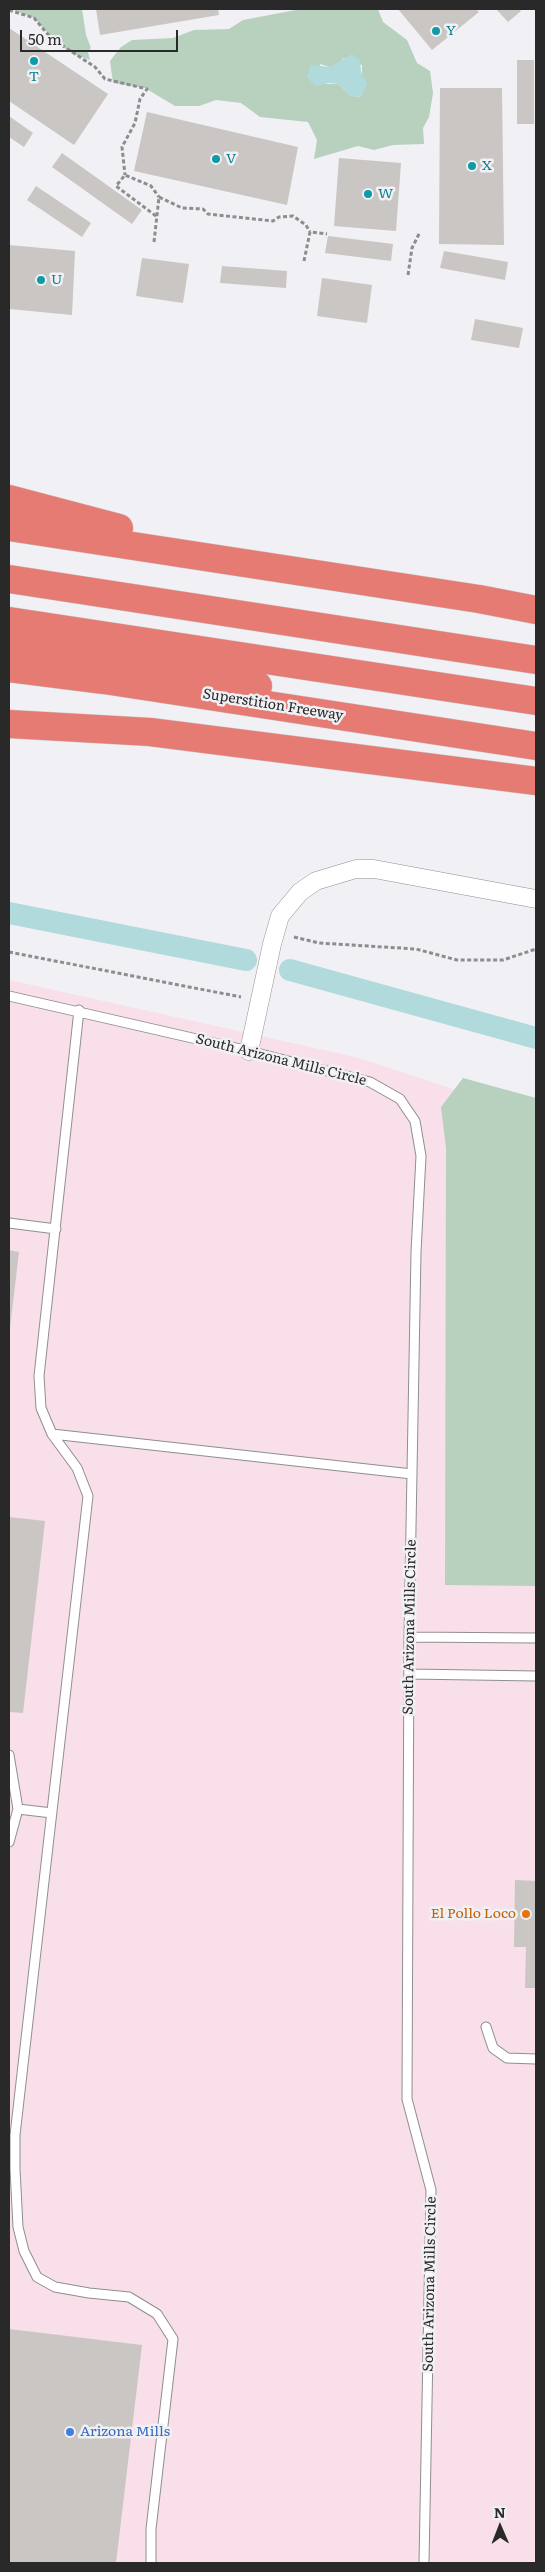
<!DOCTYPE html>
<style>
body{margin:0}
#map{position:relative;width:545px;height:2572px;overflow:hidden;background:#f1f0f4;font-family:Literata,serif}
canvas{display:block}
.frame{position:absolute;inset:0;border:10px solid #29292a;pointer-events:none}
.north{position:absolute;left:475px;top:2502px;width:50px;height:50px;-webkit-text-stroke:4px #f1f0f4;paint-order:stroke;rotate:359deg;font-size:14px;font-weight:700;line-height:20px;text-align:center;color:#29292a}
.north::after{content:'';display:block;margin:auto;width:18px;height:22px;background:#29292a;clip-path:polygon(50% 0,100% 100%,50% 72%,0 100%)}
.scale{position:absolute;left:20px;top:30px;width:158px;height:22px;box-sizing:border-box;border:2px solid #29292a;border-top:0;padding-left:6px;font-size:15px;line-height:18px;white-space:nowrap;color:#29292a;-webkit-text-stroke:4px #f1f0f4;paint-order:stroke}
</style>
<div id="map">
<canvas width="545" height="2572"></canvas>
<div class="frame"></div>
<div class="north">N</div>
<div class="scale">50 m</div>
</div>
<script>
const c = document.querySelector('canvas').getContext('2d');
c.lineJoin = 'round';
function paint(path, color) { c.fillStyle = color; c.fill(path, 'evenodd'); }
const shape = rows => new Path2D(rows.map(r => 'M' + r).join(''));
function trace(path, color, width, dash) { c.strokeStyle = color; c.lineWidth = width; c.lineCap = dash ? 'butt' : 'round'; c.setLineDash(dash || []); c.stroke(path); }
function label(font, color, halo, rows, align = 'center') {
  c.font = font + ' Literata,serif'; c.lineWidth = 5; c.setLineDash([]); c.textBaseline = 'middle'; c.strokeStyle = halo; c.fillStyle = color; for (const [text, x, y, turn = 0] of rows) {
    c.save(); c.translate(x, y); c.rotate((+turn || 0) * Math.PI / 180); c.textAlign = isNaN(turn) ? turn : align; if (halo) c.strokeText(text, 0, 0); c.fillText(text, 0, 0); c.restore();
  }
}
const commercial = shape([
 [9,980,359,1058,456,1090,536,1122,536,2563,9,2563]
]);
const green = shape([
 [11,9,82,9,86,35,91,48,88,52,90,60,73,54,55,41,34,18],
 [301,9,378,9,383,22,407,40,417,63,430,71,433,93,429,117,423,128,424,144,393,145,374,150,358,146,314,159,317,140,308,122,260,117,241,103,216,100,199,106,175,106,145,88,113,83,110,61,121,47,132,40,173,38,194,30,229,29,243,20],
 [344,58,362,65,362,96,356,97,350,95,338,84,324,84,320,64,330,67,338,64],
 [463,1078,536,1098,536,1586,445,1585,446,1148,441,1107]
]);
const water = shape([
 [352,54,360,60,361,72,367,84,362,96,356,97,350,95,338,84,329,83,317,86,311,82,307,76,311,65,330,67]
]);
const canal = shape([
 [9,913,246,960],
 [290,970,536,1038]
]);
const building = shape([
 [96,9,218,9,219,15,100,35],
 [398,9,476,9,479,12,432,50],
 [496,9,519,9,521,11,508,22],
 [9,28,108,94,74,145,9,101],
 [517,60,534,60,534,124,517,124],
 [440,88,502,88,504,245,439,244],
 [147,112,298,147,287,205,134,171],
 [9,116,33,133,24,147,9,137],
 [62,153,142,210,132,224,52,167],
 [339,158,401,163,396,231,334,226],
 [36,186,91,223,82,237,27,200],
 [328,236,393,244,391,261,325,253],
 [9,245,75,251,72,315,9,309],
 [444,251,508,262,505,280,440,268],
 [142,258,189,264,183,303,136,296],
 [222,266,287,271,286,288,220,283],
 [322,278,372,285,367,323,317,316],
 [475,319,523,328,519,348,471,340],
 [9,1250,19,1252,10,1328,9,1328],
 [9,1517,45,1521,23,1713,9,1712],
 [515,1880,536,1881,536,1988,525,1988,526,1947,514,1947],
 [9,2329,142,2345,116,2563,9,2563]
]);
const path = shape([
 [9,10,34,18,51,38,95,67,105,79,147,89,140,99,135,123,122,147,125,175],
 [156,216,116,186,125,175,151,186,159,197],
 [154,242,159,197,182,208,203,209,208,214,273,221,279,217,293,216,306,225,310,232],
 [304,261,310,232,327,234],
 [408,275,412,248,420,232],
 [294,937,319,943,416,949,457,960,503,960,536,949],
 [9,952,241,997]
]);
const service = shape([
 [9,996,249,1051,370,1082,400,1099,415,1121,421,1156,416,1252,409,1637,407,2099,431,2190,424,2563],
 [79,1010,39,1376,41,1408,52,1434,77,1468,88,1496,15,2135,15,2169,18,2227,24,2251,37,2277,55,2287,89,2293,129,2297,157,2314,173,2339,151,2529,151,2563],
 [9,1223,56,1229],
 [52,1434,412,1474],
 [409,1637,536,1638],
 [410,1674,536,1676],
 [9,1755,18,1809,52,1813],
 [9,1842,18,1809],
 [486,2027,493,2048,507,2058,536,2059]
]);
const minor = shape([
 [249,1051,272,944,280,916,300,892,316,881,356,869,374,869,536,899]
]);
const motorway = shape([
 [9,499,119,528],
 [9,527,479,599,536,610],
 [9,579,536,660],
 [9,621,536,701],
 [9,647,187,671,258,686],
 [9,668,104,680,536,746],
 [9,724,150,732,536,781]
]);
const markers = [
 [436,31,5,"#0f9aa8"],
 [34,61,5,"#0f9aa8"],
 [216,159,5,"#0f9aa8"],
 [472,166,5,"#0f9aa8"],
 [368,194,5,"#0f9aa8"],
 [41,280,5,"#0f9aa8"],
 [526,1914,5,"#e8710a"],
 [70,2432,5,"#3f7fe0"]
];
const cultureNames = [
 ["Y",446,31],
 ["T",34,77,"center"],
 ["V",226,159],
 ["X",482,166],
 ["W",378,194],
 ["U",51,280]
];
const streetNames = [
 ["Superstition Freeway",273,705,9],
 ["South Arizona Mills Circle",281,1060,14],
 ["South Arizona Mills Circle",410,1627,-89],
 ["South Arizona Mills Circle",430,2284,-89]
];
const foodNames = [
 ["El Pollo Loco",516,1914]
];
const shopNames = [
 ["Arizona Mills",80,2432]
];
paint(commercial, '#f8dfe9');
paint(green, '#b8d0be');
paint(water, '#b0dadc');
trace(canal, '#b0dadc', 22);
paint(building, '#c9c6c3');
trace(service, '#8f8e92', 11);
trace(minor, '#8f8e92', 19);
trace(motorway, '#ccc', 29);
trace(path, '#8d8d8f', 3, [4, 2.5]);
trace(service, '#fff', 9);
trace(minor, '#fff', 18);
trace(motorway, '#e67b74', 28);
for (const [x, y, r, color] of markers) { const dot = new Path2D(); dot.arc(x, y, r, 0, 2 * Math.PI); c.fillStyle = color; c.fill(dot); trace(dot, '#f1f0f4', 2); }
label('14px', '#0d838f', '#f1f0f4', cultureNames, 'left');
label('14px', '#29292a', '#f1f0f4', streetNames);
label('14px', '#c56008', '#f1f0f4', foodNames, 'right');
label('14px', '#366cbe', '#f1f0f4', shopNames, 'left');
</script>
